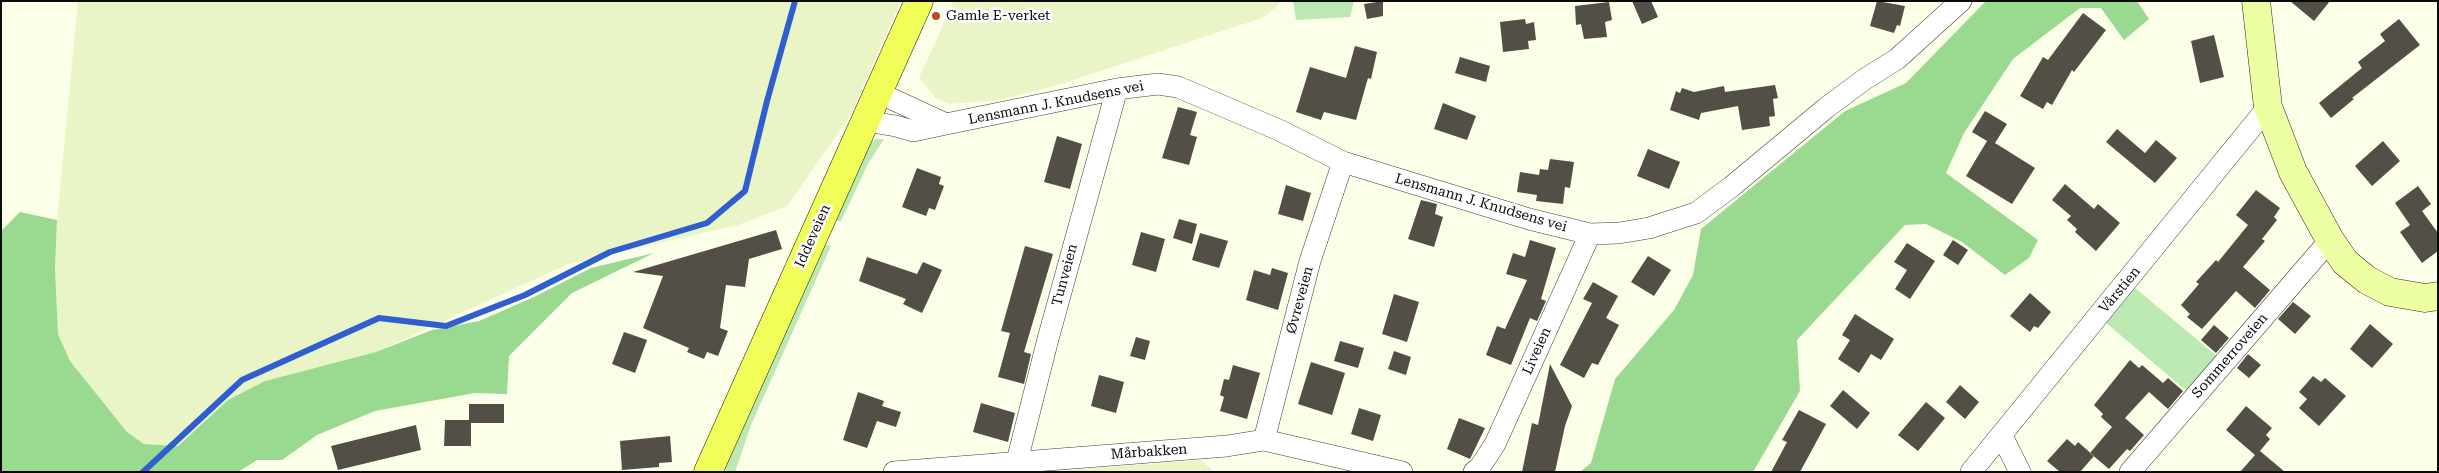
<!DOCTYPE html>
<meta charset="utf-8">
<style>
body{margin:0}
#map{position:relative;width:2439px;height:473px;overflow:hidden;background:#fcffe7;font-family:"Roboto Serif",serif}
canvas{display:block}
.frame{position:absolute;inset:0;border:2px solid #0a0a0a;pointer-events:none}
</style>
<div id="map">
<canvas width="2439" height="473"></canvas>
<div class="frame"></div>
</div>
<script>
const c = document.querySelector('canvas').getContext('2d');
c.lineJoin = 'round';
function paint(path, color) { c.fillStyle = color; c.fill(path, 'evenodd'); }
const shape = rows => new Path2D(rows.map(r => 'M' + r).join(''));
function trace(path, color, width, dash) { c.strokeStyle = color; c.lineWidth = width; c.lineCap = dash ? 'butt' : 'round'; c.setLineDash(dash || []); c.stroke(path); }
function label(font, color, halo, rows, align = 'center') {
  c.font = font + ' "Roboto Serif",serif'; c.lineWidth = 5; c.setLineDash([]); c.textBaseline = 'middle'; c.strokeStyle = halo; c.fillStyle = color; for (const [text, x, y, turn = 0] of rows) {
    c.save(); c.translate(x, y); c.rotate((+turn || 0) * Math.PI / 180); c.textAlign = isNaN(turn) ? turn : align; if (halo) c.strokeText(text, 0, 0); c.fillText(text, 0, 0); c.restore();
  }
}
const farmland = shape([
 [78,1,901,1,850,116,787,206,738,225,568,264,376,352,265,381,228,400,178,446,144,444,127,432,70,361,58,334,55,267,57,220],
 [954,1,1281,1,1281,2,1265,17,1055,86,998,100,950,104,936,98,919,78],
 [1201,460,1214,472,1042,472]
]);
const green = shape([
 [1293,1,1354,1,1350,17,1296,20],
 [876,139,884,139,868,164,841,221,838,221,834,216,866,147],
 [823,244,831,246,751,425,735,472,726,472,725,464],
 [2135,288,2218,357,2187,391,2106,323]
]);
const forest = shape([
 [1986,1,2137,1,2149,19,2124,40,2101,8,2080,8,2013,59,1964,133,1946,173,2038,240,2029,258,2005,275,1962,242,1926,224,1905,225,1797,340,1800,391,1753,472,1580,472,1591,463,1615,379,1674,310,1693,275,1701,229,1845,111,1906,83],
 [20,212,57,220,55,267,58,334,70,361,127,432,144,444,178,446,228,400,265,381,376,352,432,330,479,321,534,297,591,268,654,253,572,293,509,356,507,394,475,393,375,411,317,435,282,460,257,460,238,472,1,472,1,231]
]);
const stream = shape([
 [143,472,242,380,379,318,446,326,525,295,610,252,707,223,745,191,767,101,795,1]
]);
const building = shape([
 [1383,1,1383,16,1367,19,1364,4],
 [1632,1,1651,1,1658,17,1642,24],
 [1877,1,1905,6,1900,26,1897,25,1894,33,1870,26],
 [2290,1,2330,1,2314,21],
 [1609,2,1612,20,1605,22,1607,37,1584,39,1581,24,1576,25,1575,6],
 [2083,13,2106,30,2074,72,2072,70,2052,105,2047,102,2043,109,2020,96,2043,57,2048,60],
 [1525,19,1526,24,1534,22,1536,40,1528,41,1529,49,1503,52,1500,22],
 [2399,19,2420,45,2352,98,2354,99,2331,118,2319,103,2362,68,2358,62,2385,41,2380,34],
 [2214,35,2224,77,2200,83,2191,41],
 [1355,46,1377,52,1371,79,1368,78,1356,120,1324,112,1321,120,1296,112,1310,67,1346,78],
 [1460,57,1490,66,1486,82,1455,73],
 [1775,85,1778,98,1773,99,1775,116,1769,117,1770,126,1742,130,1738,106,1701,113,1699,120,1670,110,1676,91,1680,93,1682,88,1694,92,1724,86,1725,92],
 [1443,103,1476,116,1467,140,1434,129],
 [1178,107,1197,112,1190,135,1197,137,1189,165,1162,158],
 [1985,111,2007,124,1995,143,2035,168,2012,204,1966,176,1987,141,1972,132],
 [2117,129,2145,153,2156,140,2177,158,2155,183,2106,142],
 [1057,136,1082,144,1070,189,1044,182],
 [2383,141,2400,161,2372,186,2355,166],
 [1648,149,1680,162,1669,189,1637,176],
 [1550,159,1574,162,1570,188,1565,187,1563,204,1536,201,1537,195,1517,192,1520,172,1539,175,1540,169,1548,170],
 [917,168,941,177,939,184,944,186,935,210,929,208,926,216,902,207],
 [2065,184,2094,209,2098,204,2120,223,2096,251,2075,232,2077,229,2067,220,2071,216,2052,200],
 [1286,185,1311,193,1303,221,1278,214],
 [2418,186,2431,204,2422,211,2438,233,2438,251,2422,263,2400,232,2410,225,2395,203],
 [2256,190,2280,208,2274,217,2277,220,2262,239,2265,241,2243,267,2270,290,2255,308,2236,291,2202,329,2187,317,2190,314,2181,305,2199,284,2196,282,2216,260,2218,262,2248,225,2236,215],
 [1421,200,1437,204,1435,214,1443,217,1434,247,1408,239],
 [1179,219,1197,224,1192,244,1173,238],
 [776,230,782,249,749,259,745,287,726,285,720,328,728,331,718,356,707,352,704,359,687,352,689,348,643,328,663,276,633,272],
 [1141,232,1165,239,1156,272,1132,265],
 [1200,233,1228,241,1219,268,1192,260],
 [1530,240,1556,248,1541,299,1546,301,1537,321,1530,318,1511,365,1486,355,1497,326,1505,329,1527,280,1506,274,1513,253,1525,257],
 [1953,240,1968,250,1958,265,1943,255],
 [1907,243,1935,261,1910,299,1895,289,1907,270,1894,262],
 [1025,246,1053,254,1024,352,1031,354,1024,384,998,377,1010,333,1001,331],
 [1648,256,1671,270,1654,296,1631,282],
 [867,257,917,274,923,262,942,270,922,313,903,304,906,299,859,281],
 [1272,268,1288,273,1278,310,1246,300,1254,270,1270,275],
 [1593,282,1618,296,1606,318,1619,325,1598,365,1592,363,1584,378,1560,365,1592,303,1583,299],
 [2030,293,2051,312,2038,328,2034,326,2030,332,2010,316],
 [1394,294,1419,302,1407,342,1382,334],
 [2293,302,2311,316,2295,334,2278,319],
 [1855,314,1894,339,1881,360,1871,354,1859,373,1838,359,1850,340,1842,335],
 [2370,324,2393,344,2372,368,2350,349],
 [2214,325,2229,338,2216,353,2201,340],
 [624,332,647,340,635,373,612,364],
 [1136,337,1150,341,1145,360,1130,356],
 [1340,341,1364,348,1358,368,1334,361],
 [1394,351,1411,357,1406,375,1388,369],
 [2248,354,2261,365,2249,378,2237,368],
 [2130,360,2139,368,2142,365,2163,383,2168,378,2183,391,2168,409,2149,392,2125,418,2144,435,2130,451,2127,449,2109,469,2090,453,2112,427,2101,417,2103,414,2094,405],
 [1311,362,1345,373,1332,415,1298,404],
 [1550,364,1572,406,1565,426,1555,472,1522,472,1532,423,1538,425],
 [1233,365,1260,373,1247,419,1220,411,1224,397,1220,395,1224,379,1229,380],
 [1099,375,1124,382,1116,413,1091,406],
 [2313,376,2321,382,2325,378,2346,396,2319,426,2299,408,2307,399,2299,392],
 [1960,385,1979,402,1965,419,1946,402],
 [1843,390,1870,413,1857,429,1830,406],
 [858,392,884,401,882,406,901,412,896,427,877,421,867,448,843,440],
 [1926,402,1945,418,1918,451,1898,435],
 [981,403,1015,413,1008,442,973,432],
 [469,404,504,404,504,423,471,423,471,446,444,446,445,420,469,420],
 [2246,406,2272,428,2266,435,2270,439,2260,451,2285,472,2240,472,2255,455,2226,430],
 [1359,408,1381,415,1373,441,1351,434],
 [1799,410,1826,424,1800,472,1771,472,1787,442,1782,440],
 [1459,418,1485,428,1470,459,1447,449],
 [416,425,421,450,338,470,331,446],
 [670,436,672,462,659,463,659,467,622,470,620,441],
 [2067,439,2075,446,2078,442,2094,456,2080,472,2060,472,2047,461]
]);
const street = shape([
 [865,121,896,126,913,131,946,124,879,93],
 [946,124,1117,89,1158,84,1178,87,1279,130,1343,162,1529,219,1590,234,1619,233,1649,228,1696,213,1731,187,1826,108,1865,79,1897,59,1961,1],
 [2002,436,2020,472],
 [1264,440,1310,261,1343,162],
 [1017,461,1048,339,1117,89],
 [894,472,1227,446,1264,440,1402,472],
 [1474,472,1480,467,1495,444,1590,234],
 [1971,472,2268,107],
 [2130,472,2330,240]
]);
const secondary = shape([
 [2256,1,2268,107,2293,172,2330,240,2345,262,2367,280,2390,292,2425,298,2438,296]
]);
const primary = shape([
 [708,472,919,1]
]);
const markers = [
 [936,16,5,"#bc4920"]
];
const poiNames = [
 ["Gamle E-verket",946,16]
];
const streetNames = [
 ["Lensmann J. Knudsens vei",1056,103,-11],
 ["Lensmann J. Knudsens vei",1481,203,16],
 ["Iddeveien",813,236,-66],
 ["Tunveien",1065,275,-75],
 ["Vårstien",2120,290,-50],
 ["Øvreveien",1300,300,-75],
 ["Liveien",1537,351,-66],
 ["Sommerroveien",2230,356,-49],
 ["Mårbakken",1149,452,-4]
];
paint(farmland, '#eaf5c7');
paint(green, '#bce9b1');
paint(forest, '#9ada90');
trace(stream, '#305ed0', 6);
paint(building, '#534f46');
trace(street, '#3d3d3d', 22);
trace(secondary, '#2c2c2c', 29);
trace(primary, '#1b1b1b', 29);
trace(street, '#fff', 21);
trace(secondary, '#ecffa2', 28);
trace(primary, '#f1fd59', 28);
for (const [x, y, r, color] of markers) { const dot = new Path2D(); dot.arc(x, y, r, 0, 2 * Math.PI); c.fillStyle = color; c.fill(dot); trace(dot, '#fff', 2); }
label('14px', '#0a0a0a', '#fff', poiNames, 'left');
label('14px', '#0a0a0a', '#fff', streetNames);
</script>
